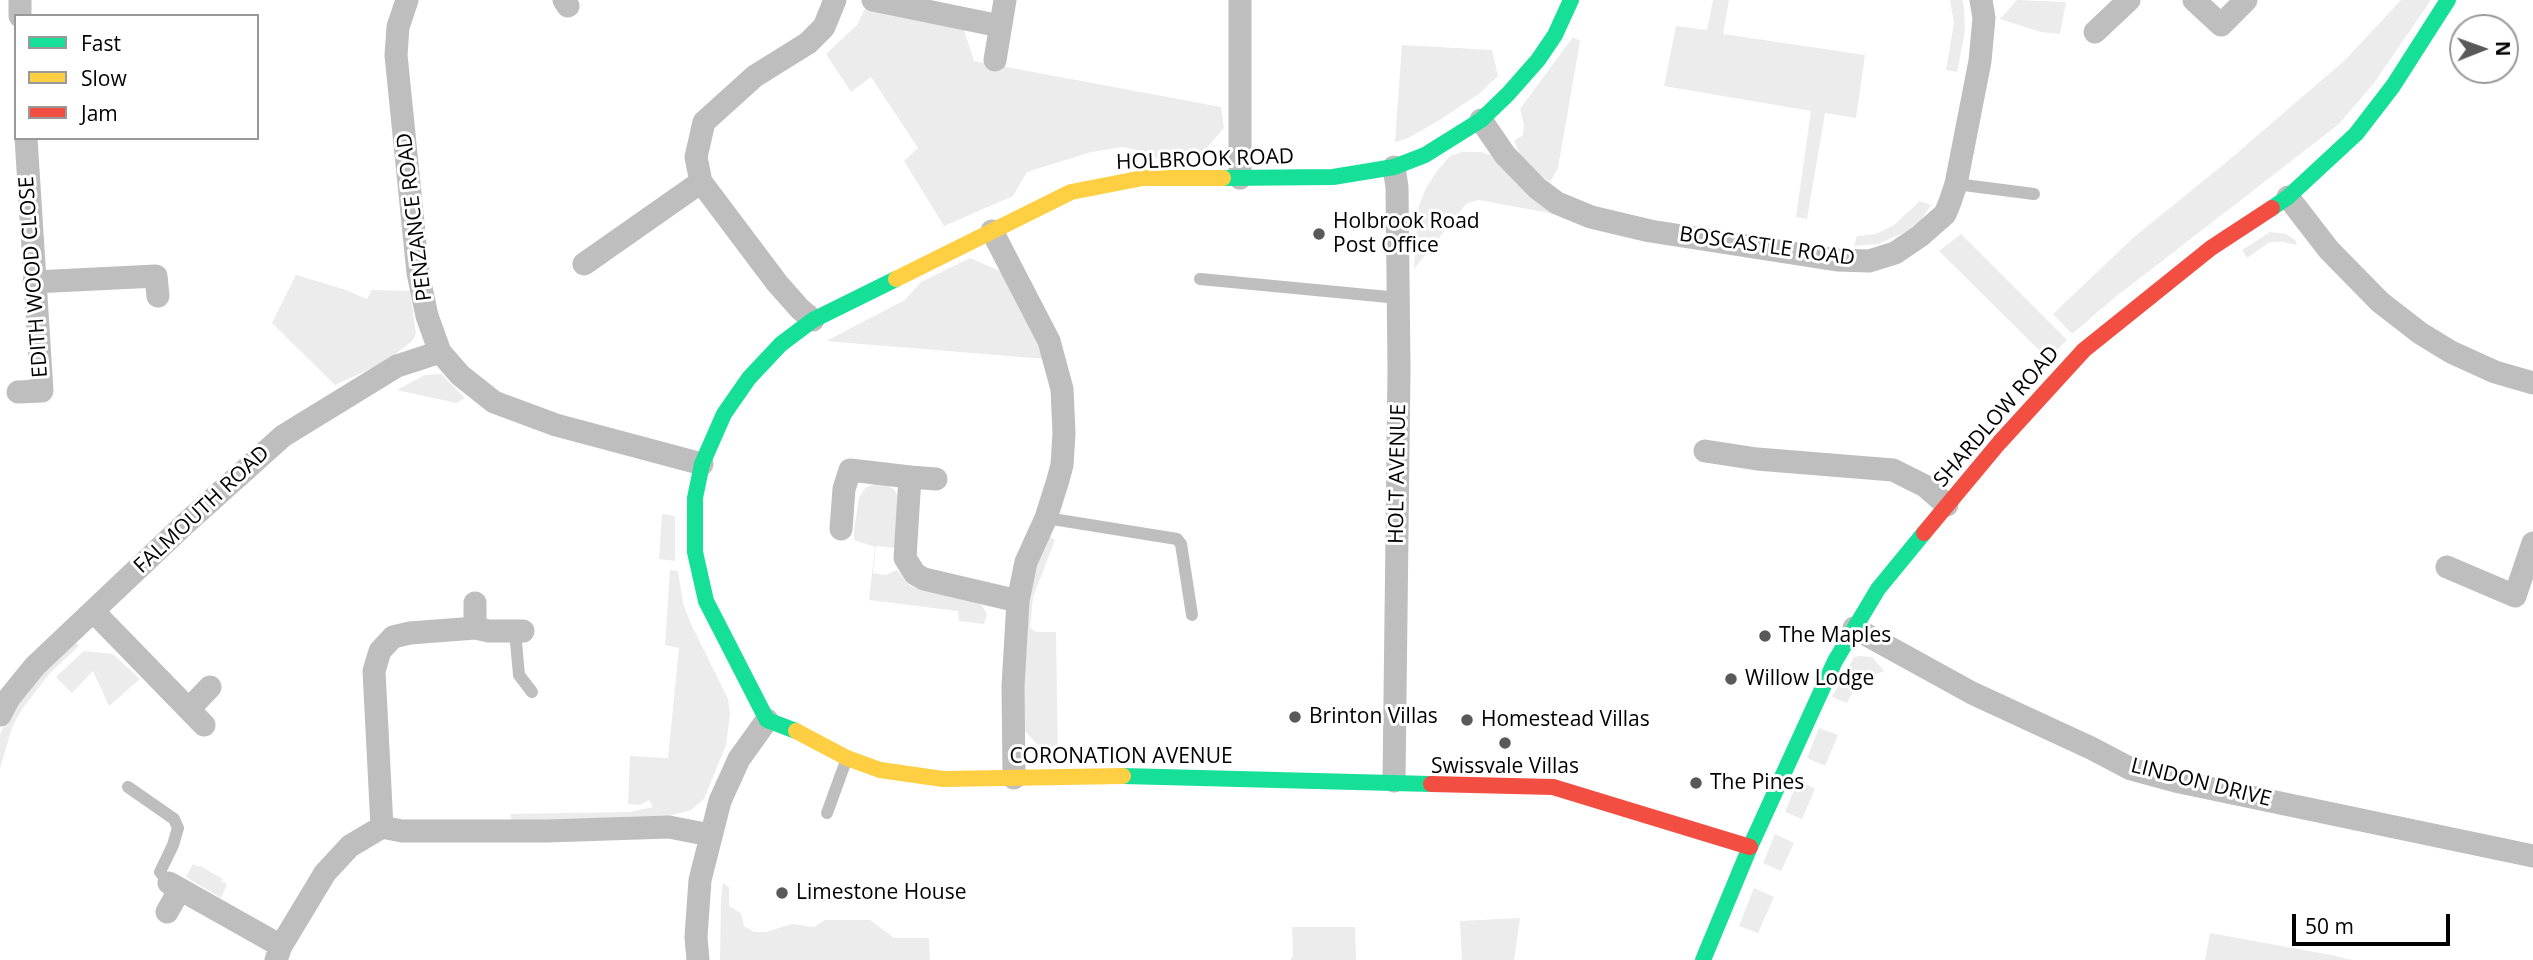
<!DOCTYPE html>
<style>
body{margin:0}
#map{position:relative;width:2533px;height:960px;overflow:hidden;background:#fff;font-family:"Open Sans",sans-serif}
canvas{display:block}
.legend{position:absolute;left:14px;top:14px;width:245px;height:126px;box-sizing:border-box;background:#fff;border:2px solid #999;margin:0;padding:9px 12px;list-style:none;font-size:21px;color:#000}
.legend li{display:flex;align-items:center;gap:14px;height:35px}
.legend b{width:35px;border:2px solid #999}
.north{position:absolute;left:2449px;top:14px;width:70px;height:70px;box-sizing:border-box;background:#fff;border:2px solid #999;border-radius:50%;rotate:89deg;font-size:19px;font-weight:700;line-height:28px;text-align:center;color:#000}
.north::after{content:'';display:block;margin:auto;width:24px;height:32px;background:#595959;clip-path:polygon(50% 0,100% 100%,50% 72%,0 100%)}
.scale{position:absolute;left:2292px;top:914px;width:158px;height:32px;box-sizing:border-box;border:4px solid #000;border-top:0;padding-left:9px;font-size:21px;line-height:24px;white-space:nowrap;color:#000;-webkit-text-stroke:5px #fff;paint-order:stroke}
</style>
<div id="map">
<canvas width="2533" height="960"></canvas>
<ul class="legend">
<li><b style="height:9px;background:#16e098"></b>Fast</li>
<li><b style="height:9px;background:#ffcf43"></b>Slow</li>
<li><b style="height:9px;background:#f24e42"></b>Jam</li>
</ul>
<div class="north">N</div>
<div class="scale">50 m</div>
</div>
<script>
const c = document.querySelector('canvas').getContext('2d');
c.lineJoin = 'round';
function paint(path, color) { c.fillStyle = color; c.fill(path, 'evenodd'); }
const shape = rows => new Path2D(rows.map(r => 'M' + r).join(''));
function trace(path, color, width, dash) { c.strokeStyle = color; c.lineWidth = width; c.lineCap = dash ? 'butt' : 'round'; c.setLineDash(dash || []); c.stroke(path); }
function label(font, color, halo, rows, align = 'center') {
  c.font = font + ' "Open Sans",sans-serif'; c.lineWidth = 6; c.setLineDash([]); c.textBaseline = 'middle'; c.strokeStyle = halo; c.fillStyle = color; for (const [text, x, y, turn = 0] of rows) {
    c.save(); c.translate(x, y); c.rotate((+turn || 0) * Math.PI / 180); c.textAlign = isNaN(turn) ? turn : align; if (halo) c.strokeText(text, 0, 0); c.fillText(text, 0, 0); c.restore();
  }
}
const green = shape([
 [1713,0,1729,0,1723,34,1865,55,1856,118,1825,113,1807,219,1796,217,1811,111,1664,86,1676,26,1707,30],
 [1950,0,1962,0,1964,7,1965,31,1957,72,1946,70,1954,23],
 [2017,0,2066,2,2060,34,2041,32,2000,19],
 [2401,0,2431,0,2374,83,2339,124,2113,299,2072,334,2053,314,2134,237,2229,160,2345,60],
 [867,5,964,30,974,61,1221,107,1224,128,1203,152,1182,153,1163,163,1150,153,1123,147,1091,152,1027,172,1013,196,944,226,904,161,918,148,871,77,851,92,826,54,857,25],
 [1573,37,1580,41,1558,168,1550,182,1525,165,1514,141,1523,135,1524,125,1520,109],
 [1402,45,1492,50,1498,76,1480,93,1438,121,1408,138,1395,142],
 [1462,152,1481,152,1498,157,1571,217,1479,200,1467,203,1414,269,1418,208,1426,188,1437,171,1450,156],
 [1920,201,1931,205,1921,220,1907,231,1878,244,1854,246,1857,236,1876,234,1894,225],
 [2270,232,2286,234,2295,240,2297,245,2283,242,2270,242,2247,258,2242,250],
 [1961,234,2067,340,2048,359,1939,251],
 [970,258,1007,274,1045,359,826,341,905,300,921,282],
 [296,275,343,289,367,299,372,290,410,291,416,334,412,341,385,362,335,385,272,323],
 [441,374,465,398,456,403,397,390,425,375],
 [874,484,885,485,894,489,900,501,895,544,894,548,876,546,873,573,886,575,897,570,909,585,923,591,942,592,979,601,987,614,984,624,959,621,958,611,869,600,875,547,854,540,854,530,859,498,865,488],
 [662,514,675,516,675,561,659,559],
 [1047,535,1055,540,1033,597,1030,628,1037,632,1056,632,1058,759,1051,759,1024,730,1022,691,1028,582],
 [670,570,678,571,683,603,691,624,728,699,730,714,726,745,704,799,691,810,665,817,512,821,510,814,630,812,653,807,649,800,640,805,628,804,630,756,668,758,679,648,665,645],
 [73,640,79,646,50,673,22,709,12,727,0,769,0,735,6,719,15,703],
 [84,651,113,654,140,679,109,706,93,671,72,693,56,677],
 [1861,656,1872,657,1884,671,1858,682,1847,703,1832,697,1854,657],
 [1819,728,1838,735,1825,766,1807,758],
 [1798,780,1815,789,1802,819,1785,812],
 [1775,834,1794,843,1781,871,1763,863],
 [193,864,199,867,200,866,223,879,221,881,227,884,221,898,186,877],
 [723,883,729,887,729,906,741,913,744,926,754,932,766,932,792,924,814,927,825,920,870,920,894,938,929,938,930,960,720,960,721,901],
 [1754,888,1774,897,1758,933,1739,926],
 [1520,918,1514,960,1462,960,1460,921],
 [1292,927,1355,927,1356,960,1291,960,1293,954],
 [2210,933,2331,955,2352,960,2205,960]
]);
const lane = shape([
 [1956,184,2034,194],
 [1200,279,1399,298],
 [1046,518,1177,539,1181,544,1192,615],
 [515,631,519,675,532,692],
 [128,787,174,819,178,828,173,845,160,872,169,883],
 [827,813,847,758]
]);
const street = shape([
 [20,0,20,16],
 [407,0,398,27,396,55,418,273,427,316,440,352,460,375,494,402,556,425,702,464],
 [564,0,568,6],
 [873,0,1000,26],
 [1240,0,1240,178],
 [2194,0,2221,25,2246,0],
 [2095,32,2129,0],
 [995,60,1005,0],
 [1481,120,1505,155,1537,188,1557,203,1591,217,1650,231,1837,260,1869,261,1895,253,1920,236,1945,214,1950,202,1956,184,1980,61,1984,18,1981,0],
 [2288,197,2329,250,2380,302,2420,333,2451,352,2495,372,2533,383],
 [992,231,1049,341,1062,389,1064,433,1062,465,1058,480,1046,518,1026,562,1018,601,1013,686,1014,778],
 [584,264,701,182],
 [34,282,156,276,158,296],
 [813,320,800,309,777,283,701,182,696,157,704,122,755,76,808,43,824,27,835,0],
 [18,392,42,391,26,138],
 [1705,451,1757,459,1893,470,1925,486,1947,505],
 [910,477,936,479],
 [841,529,844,489,850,470,910,477,905,558,915,574,924,579,1018,601],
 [2447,567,2515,596,2533,543],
 [475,603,475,628,489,631,523,631],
 [94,612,204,725],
 [1854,628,1972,693,2091,748,2131,769,2175,781,2533,856],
 [189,709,210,687],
 [0,715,9,698,35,666,185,524,283,436,397,366,440,352],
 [1394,781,1399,369,1397,187,1394,167],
 [382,827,374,671,380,651,393,637,410,633,475,628],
 [169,883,281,946],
 [167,912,180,889],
 [276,960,281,946,325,873,350,846,382,827,402,831,547,831,669,827,710,835],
 [698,960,696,937,700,880,720,801,739,759,767,720]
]);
const fast = shape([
 [1223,178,1333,177,1394,167,1425,155,1481,120,1508,94,1538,60,1555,35,1571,0],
 [2272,208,2288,197,2356,134,2393,86,2448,0],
 [796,731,767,720,706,601,695,552,695,498,702,464,724,414,749,378,781,344,813,320,896,279],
 [1123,776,1431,784],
 [1703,960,1750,847,1835,661,1878,589,1924,533]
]);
const slow = shape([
 [896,279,1071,192,1143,178,1223,178],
 [796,731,847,758,880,770,943,779,1123,776]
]);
const jam = shape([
 [1924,533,1999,443,2084,350,2211,248,2272,208],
 [1431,784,1553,787,1750,847]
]);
const markers = [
 [1319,234,7,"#595959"],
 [1765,636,7,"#595959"],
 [1731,679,7,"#595959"],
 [1295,717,7,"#595959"],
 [1467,720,7,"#595959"],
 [1505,743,7,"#595959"],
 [1696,783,7,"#595959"],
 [782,893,7,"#595959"]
];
const streetNames = [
 ["HOLBROOK ROAD",1205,160,-2],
 ["PENZANCE ROAD",415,217,-97],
 ["BOSCASTLE ROAD",1767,247,8],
 ["EDITH WOOD CLOSE",34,277,-94],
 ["SHARDLOW ROAD",1997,417,-49],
 ["HOLT AVENUE",1398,474,-89],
 ["FALMOUTH ROAD",202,510,-43],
 ["CORONATION AVENUE",1121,757],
 ["LINDON DRIVE",2201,783,14]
];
const poiNames = [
 ["Holbrook Road",1333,222],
 ["Post Office",1333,246],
 ["The Maples",1779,636],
 ["Willow Lodge",1745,679],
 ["Brinton Villas",1309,717],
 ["Homestead Villas",1481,720],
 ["Swissvale Villas",1505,767,"center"],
 ["The Pines",1710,783],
 ["Limestone House",796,893]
];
paint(green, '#ececec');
trace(lane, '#bebebe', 12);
trace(street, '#bebebe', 23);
trace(fast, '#16e098', 16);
trace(slow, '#ffcf43', 16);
trace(jam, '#f24e42', 16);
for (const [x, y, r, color] of markers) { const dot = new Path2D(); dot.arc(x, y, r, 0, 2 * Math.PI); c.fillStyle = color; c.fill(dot); trace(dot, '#fff', 2.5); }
label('21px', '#000', '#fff', streetNames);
label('21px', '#000', '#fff', poiNames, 'left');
</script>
